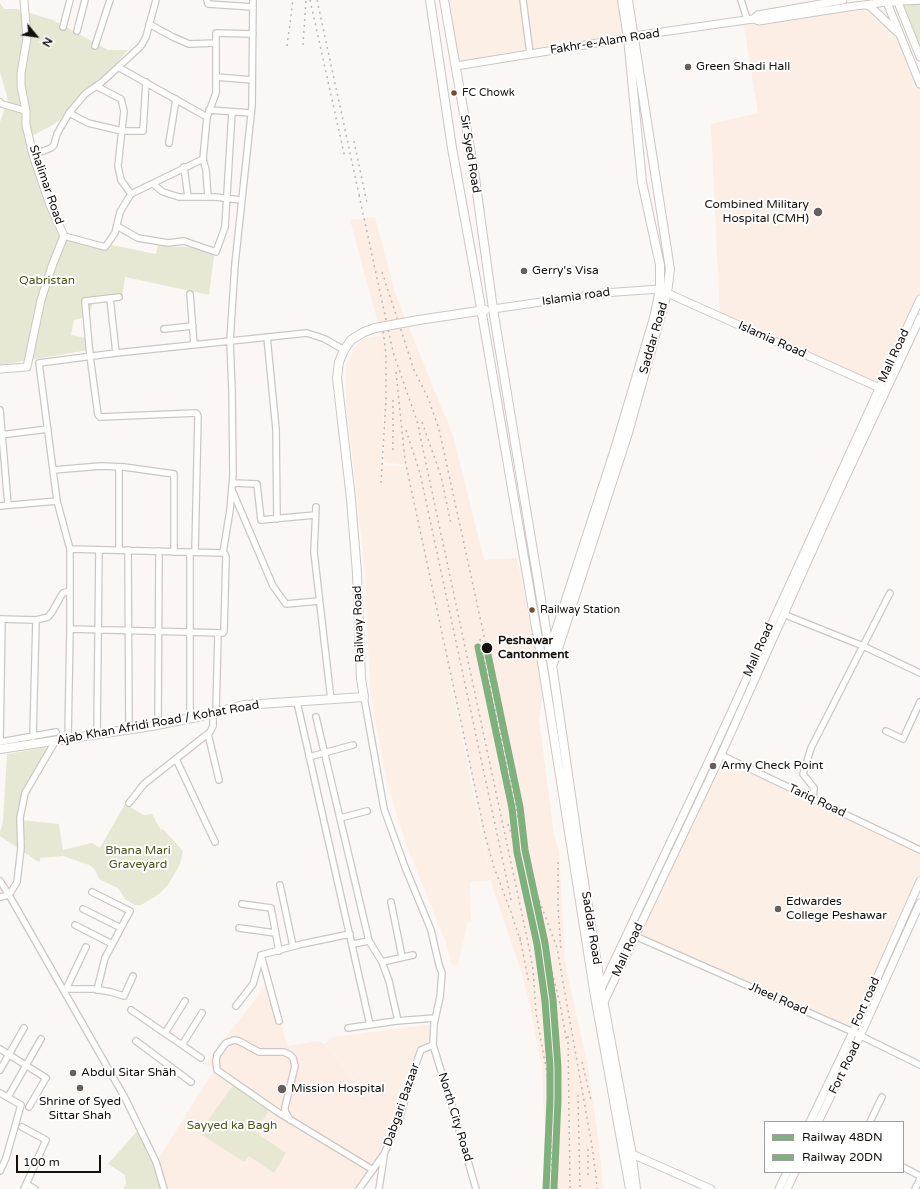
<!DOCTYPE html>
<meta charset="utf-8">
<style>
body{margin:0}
#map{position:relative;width:920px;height:1189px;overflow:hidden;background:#fbf7f4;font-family:"Varela Round",sans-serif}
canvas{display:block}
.legend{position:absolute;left:764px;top:1121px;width:140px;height:52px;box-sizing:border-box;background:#fff;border:1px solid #a19f9d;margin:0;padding:5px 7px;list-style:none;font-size:12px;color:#150f0a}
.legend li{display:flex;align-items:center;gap:8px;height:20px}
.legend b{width:20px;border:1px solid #a19f9d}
.north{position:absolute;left:16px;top:16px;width:40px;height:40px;-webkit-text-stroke:3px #fff;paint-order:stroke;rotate:119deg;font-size:11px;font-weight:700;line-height:16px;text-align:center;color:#150f0a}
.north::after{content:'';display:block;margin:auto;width:14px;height:18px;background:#150f0a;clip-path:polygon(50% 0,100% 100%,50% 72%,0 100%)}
.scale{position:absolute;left:16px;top:1155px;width:85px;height:18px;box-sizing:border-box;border:2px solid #150f0a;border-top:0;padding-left:5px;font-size:12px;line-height:14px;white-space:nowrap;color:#150f0a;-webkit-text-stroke:3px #fff;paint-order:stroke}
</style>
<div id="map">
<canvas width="920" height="1189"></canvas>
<ul class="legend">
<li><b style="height:5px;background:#7fb17f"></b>Railway 48DN</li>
<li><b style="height:5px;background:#7fb17f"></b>Railway 20DN</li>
</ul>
<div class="north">N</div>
<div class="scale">100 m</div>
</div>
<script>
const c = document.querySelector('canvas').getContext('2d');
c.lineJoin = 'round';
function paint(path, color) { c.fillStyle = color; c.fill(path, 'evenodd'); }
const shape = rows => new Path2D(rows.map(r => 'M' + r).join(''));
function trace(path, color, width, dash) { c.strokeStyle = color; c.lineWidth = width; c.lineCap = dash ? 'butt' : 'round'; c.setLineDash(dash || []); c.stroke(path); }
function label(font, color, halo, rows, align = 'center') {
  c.font = font + ' "Varela Round",sans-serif'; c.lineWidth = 4; c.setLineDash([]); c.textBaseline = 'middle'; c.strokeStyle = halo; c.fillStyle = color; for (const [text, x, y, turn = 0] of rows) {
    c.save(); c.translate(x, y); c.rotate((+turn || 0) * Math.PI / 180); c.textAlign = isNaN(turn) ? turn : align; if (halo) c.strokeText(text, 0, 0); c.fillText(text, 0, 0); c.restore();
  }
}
const commercial = shape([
 [444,0,622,0,628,38,456,66],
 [386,335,382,465,407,467,491,880,470,882,471,922,468,922,458,964,452,965,445,940,406,844,387,783,370,691,365,573,346,400,346,365,354,348,360,341,366,338],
 [721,755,920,850,920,881,853,1032,635,936],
 [434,1024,433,1045,421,1050,405,1099,365,1093,325,1044,333,1037]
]);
const built = shape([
 [867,5,899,33,920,87,920,299,879,388,720,317,711,124,758,113,743,20],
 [375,217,395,293,453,436,484,560,517,558,544,688,539,719,554,835,559,852,565,963,588,1067,599,1146,603,1189,547,1189,542,1066,524,980,493,889,466,749,404,465,384,462,384,405,381,334,350,220],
 [268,983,276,1021,281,1021,287,1046,317,1041,325,1044,364,1093,371,1086,405,1099,384,1154,359,1189,164,1189,156,1162,215,1069,205,1064]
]);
const green = shape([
 [0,3,4,9,17,9,53,20,108,50,128,50,94,88,55,124,31,136,41,178,62,235,156,254,158,246,215,248,209,295,125,277,122,299,95,298,88,317,74,320,71,335,86,338,89,350,0,365,0,122,8,100,0,72],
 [920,4,920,55,900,7],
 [55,746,25,793,20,820,59,824,63,850,92,843,100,848,125,804,144,815,152,814,161,830,163,829,183,851,180,864,168,885,159,894,141,905,135,905,125,899,118,888,99,879,95,870,89,865,63,856,40,858,40,862,37,861,0,836,0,832,3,822,7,754],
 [234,1084,266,1106,268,1112,255,1132,286,1153,274,1173,249,1156,244,1162,199,1133],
 [140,1128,157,1166,162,1189,123,1189,126,1184,125,1175,108,1164]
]);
const street = shape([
 [207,0,208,4,253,7],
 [523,0,530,54],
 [741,0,747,19],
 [897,2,920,1],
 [149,24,173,37,189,44,216,43],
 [63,27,70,0],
 [77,31,85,0],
 [95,46,110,0],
 [216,77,252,80],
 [96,86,121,99,124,111,118,166,121,180,131,194],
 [0,102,2,104,26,111],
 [209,110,251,113],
 [69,113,88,123,122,131,143,131,146,82],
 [207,117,216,93,216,33,253,34],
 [169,143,176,99],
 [33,155,51,148,54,145,57,134,69,113,85,94,102,82,141,46,146,37,156,0],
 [203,159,206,170,208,197],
 [184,167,188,197],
 [153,184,163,192,179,197,215,197,241,200],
 [117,226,138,238,168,243,184,241,216,252,225,227,232,112],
 [64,236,105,247,115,233,120,212,131,194,203,159,207,117,118,67],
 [190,294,194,345],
 [119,297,85,301,90,356,98,415,100,417,196,413,197,414,198,416,195,552],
 [110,298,116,353],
 [164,329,193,326],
 [267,337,276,429,277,519],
 [0,410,8,505],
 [0,435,48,429],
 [119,467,119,550],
 [53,470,101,466,124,467,174,474,174,552],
 [233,483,257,484,261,520,315,515],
 [232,490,273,586,286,604,319,601],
 [0,506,57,501],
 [316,507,314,552,331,700],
 [70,549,223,553,225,554,226,557,224,631,223,633,70,629],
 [128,550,129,730],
 [223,553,230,510,233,475,232,390,230,341,235,264,252,106,253,0],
 [783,614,863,646,920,673],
 [0,619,36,620,48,617,52,612,61,596,63,593,70,591],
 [364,697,384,809,405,867,431,930,439,965,442,973,440,997,434,1024,433,1045,453,1109,476,1189],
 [297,702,370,1025],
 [216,712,218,633],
 [316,717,369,941,382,962,389,981,398,1021],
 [190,719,190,552],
 [158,725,159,551],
 [886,731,903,739,920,702],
 [208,734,219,780],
 [97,735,99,550],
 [33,737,36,620],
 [68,739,70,629,70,549,57,501,39,363,116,353,307,333,325,339,344,350],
 [0,742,2,619],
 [0,742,56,732],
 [721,755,920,850],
 [309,757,353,745],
 [176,759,215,842],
 [813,799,814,788,803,774,811,748,890,593],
 [129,803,144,784,210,732,213,726,213,713],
 [340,818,367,811],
 [0,881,9,895,125,1098,156,1162,164,1189],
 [280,885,293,946],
 [92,892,130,911,105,958,97,990],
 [0,897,9,895,17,882,21,848,20,818,25,793,56,740],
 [391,902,402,957],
 [242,904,271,908,279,951],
 [83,909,121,928],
 [75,925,112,944],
 [239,928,275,933],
 [635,936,853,1032,920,1065],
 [353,944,369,941],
 [261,955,302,944,350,934],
 [261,955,279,1021],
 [382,962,413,955],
 [64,989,94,989,111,992,124,996,133,976],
 [66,989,86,947],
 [236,1006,253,984,261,956],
 [131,1010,201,1058],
 [348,1028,396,1021,435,1018],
 [165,1033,185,1001],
 [136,1041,191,1082],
 [182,1045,202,1013],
 [0,1049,46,1078,29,1107],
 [0,1070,24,1028],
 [0,1093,21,1105,6,1158,0,1171],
 [8,1097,41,1039],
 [290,1120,285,1111,285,1107,295,1066,293,1058,290,1055,284,1052,259,1052,239,1041,234,1040,226,1043,217,1055,216,1061,217,1070,276,1111,373,1170],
 [870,1122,882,1097],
 [22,1127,46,1140,24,1189],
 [903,1167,920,1176],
 [26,1184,35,1189],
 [359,1189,384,1154,399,1120,412,1075,421,1050,433,1045],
 [379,1189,384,1156],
 [915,1189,920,1179]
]);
const secondary = shape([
 [886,0,920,84],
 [897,0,920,57],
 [867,5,872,8,897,32],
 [753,19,759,21,848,7,887,2,897,2],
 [456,66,628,38,634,36,753,19,758,15,843,0],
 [493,309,603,293,660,289,667,293,882,389],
 [0,369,27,367,41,300,52,266,64,236,50,205,33,155,26,125,26,111,21,86,21,73,27,38,24,0],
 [600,991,713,752,920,299],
 [603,1004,721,755,836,498,920,318],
 [810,1122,853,1032,920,881],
 [818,1122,860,1036,920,903],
 [632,1154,711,1189],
 [779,1189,787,1172],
 [787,1189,795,1172]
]);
const primary = shape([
 [430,0,452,148,477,285,543,668,595,996,630,1189],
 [444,0,474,171,493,309,554,678,580,857,601,989,631,1150,636,1189],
 [419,320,485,310],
 [550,649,615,449,654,318,660,289,660,265,642,182,628,38,622,0],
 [553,664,628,433,667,293,670,269,628,0],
 [0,749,152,726,197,717,244,705,364,697,361,679,357,573,351,499,337,378,339,362,344,350,351,340,364,332,375,328]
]);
const rail = shape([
 [310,0,345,158],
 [317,0,360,199],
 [303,45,306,0],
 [287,46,293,0],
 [354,141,367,203],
 [359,195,393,352,418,424,421,440,530,952,533,970,536,1013,548,1079,553,1189],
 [382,272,414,370,428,398,439,429,486,645],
 [396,372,405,460,486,839,494,867,512,915,521,943],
 [393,400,393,450],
 [422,422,441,476,451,524],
 [406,430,420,473,512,904],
 [381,483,386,400,386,355,383,330],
 [480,639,525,850],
 [508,824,520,861,532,918,551,1062],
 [558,862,558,907,561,950],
 [531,878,557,948,592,1146,596,1176,597,1189],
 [520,937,529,984],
 [545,943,560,1004,567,1042],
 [568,1036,570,1189],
 [582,1062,591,1100],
 [578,1095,580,1189],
 [588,1149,588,1177]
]);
const primaryBridge = shape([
 [375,328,419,320]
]);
const rail1 = shape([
 [486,645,520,807,525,850,545,943,553,1000,558,1067,558,1100,554,1189]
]);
const rail2 = shape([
 [478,647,512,808,517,852,537,944,545,1001,550,1067,550,1100,546,1189]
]);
const markers = [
 [688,67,4,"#66605c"],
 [454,93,3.5,"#7a4b2a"],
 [818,212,5,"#66605c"],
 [524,271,4,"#66605c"],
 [532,610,3.5,"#7a4b2a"],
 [487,648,6,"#150f0a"],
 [713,766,4,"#66605c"],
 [778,909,4,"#66605c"],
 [73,1073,4,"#66605c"],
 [80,1088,4,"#66605c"],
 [282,1089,5,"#66605c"]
];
const busNames = [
 ["FC Chowk",462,93],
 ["Railway Station",540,610]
];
const streetNames = [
 ["Fakhr-e-Alam Road",605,42,-9],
 ["Sir Syed Road",470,154,81],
 ["Shalimar Road",46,185,71],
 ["Islamia road",576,297,-8],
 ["Saddar Road",654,338,-74],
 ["Islamia Road",772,340,24],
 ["Mall Road",894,356,-65],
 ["Railway Road",359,624,-92],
 ["Mall Road",759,650,-66],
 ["Ajab Khan Afridi Road / Kohat Road",158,723,-10],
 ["Tariq Road",817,801,25],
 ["Saddar Road",591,928,81],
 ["Mall Road",628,950,-65],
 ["Jheel Road",778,999,24],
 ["Fort road",866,1002,-66],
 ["Fort Road",845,1068,-64],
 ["Dabgari Bazaar",402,1105,-71],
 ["North City Road",455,1117,73]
];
const poiNames = [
 ["Green Shadi Hall",696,67],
 ["Combined Military",809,205,"right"],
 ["Hospital (CMH)",809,219,"right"],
 ["Gerry's Visa",532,271],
 ["Army Check Point",721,766],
 ["Edwardes",786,902],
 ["College Peshawar",786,916],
 ["Abdul Sitar Shāh",81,1073],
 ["Mission Hospital",291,1089],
 ["Shrine of Syed",80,1102,"center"],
 ["Sittar Shah",80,1116,"center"]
];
const parkNames = [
 ["Qabristan",47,281],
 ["Bhana Mari",138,851],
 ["Graveyard",138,865],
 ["Sayyed ka Bagh",232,1126]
];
const stopNames = [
 ["Peshawar",498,641],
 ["Cantonment",498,655]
];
paint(commercial, '#fcf0e6');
paint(built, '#fceee5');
paint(green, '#e6e8d3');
trace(street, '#ccc7c4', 8);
trace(secondary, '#ccc7c4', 9);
trace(primary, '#ccc7c4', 10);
trace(street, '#fefefd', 5.5);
trace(secondary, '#fefefd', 7);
trace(primary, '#fefefd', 8);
trace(rail, '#b9b7b7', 1.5, [2, 4]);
trace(primaryBridge, '#ccc7c4', 10, []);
trace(primaryBridge, '#fefefd', 8);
trace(rail1, '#7fb17f', 7);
trace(rail2, '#7fb17f', 7);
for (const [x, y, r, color] of markers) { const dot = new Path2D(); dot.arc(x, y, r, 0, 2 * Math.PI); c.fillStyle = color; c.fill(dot); trace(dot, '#fff', 1.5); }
label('11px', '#150f0a', '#fff', busNames, 'left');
label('12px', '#150f0a', '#fff', streetNames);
label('12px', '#150f0a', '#fff', poiNames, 'left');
label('12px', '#4c5518', '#fff', parkNames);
label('bold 12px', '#150f0a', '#fff', stopNames, 'left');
</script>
